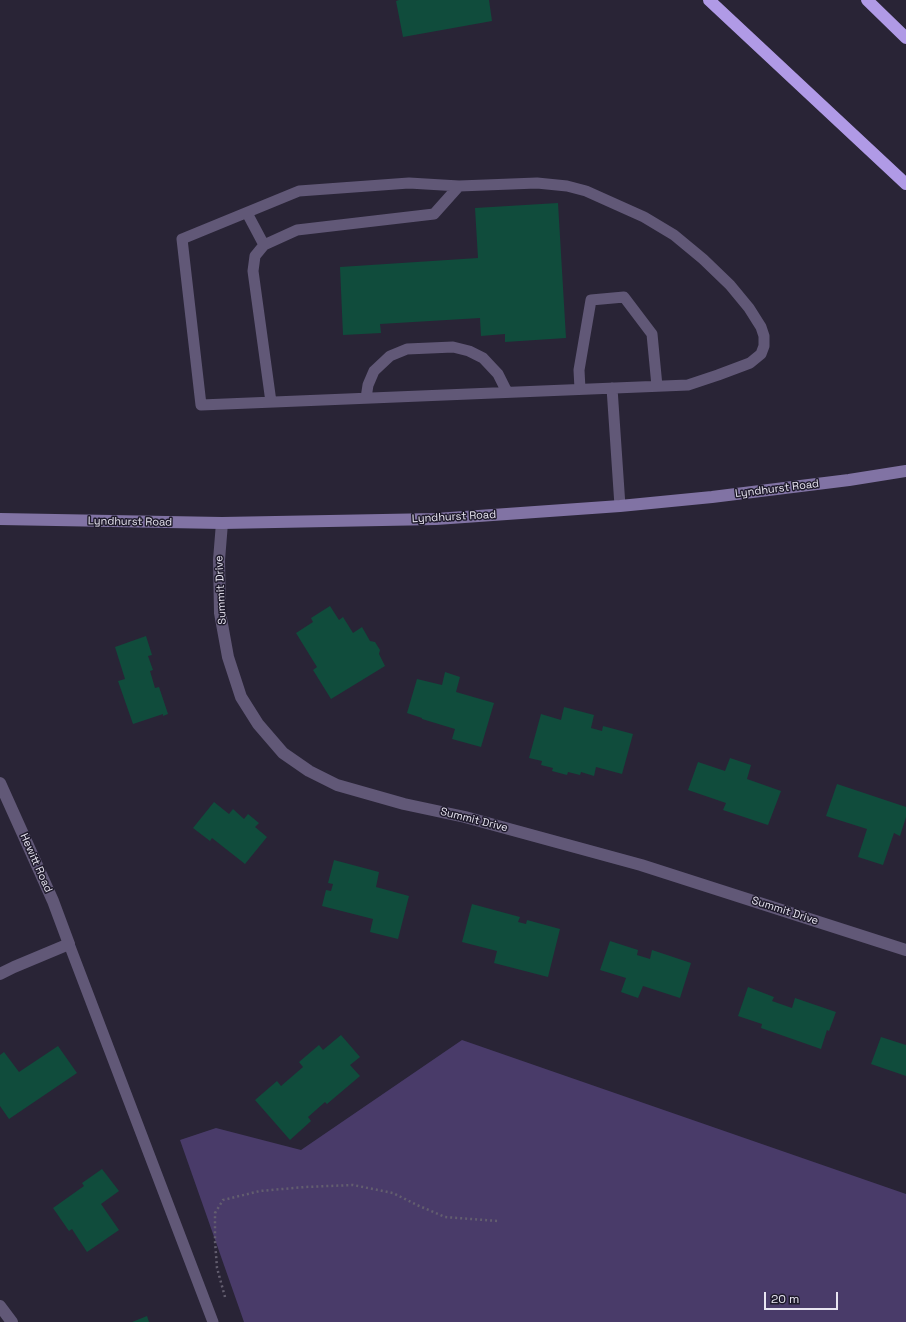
<!DOCTYPE html>
<style>
body{margin:0}
#map{position:relative;width:906px;height:1322px;overflow:hidden;background:#292436;font-family:"Space Grotesk",sans-serif}
canvas{display:block}
.scale{position:absolute;left:764px;top:1292px;width:74px;height:18px;box-sizing:border-box;border:2px solid #e8e5f1;border-top:0;padding-left:5px;font-size:12px;line-height:14px;white-space:nowrap;color:#e8e5f1;-webkit-text-stroke:3px #1f1b2c;paint-order:stroke}
</style>
<div id="map">
<canvas width="906" height="1322"></canvas>
<div class="scale">20 m</div>
</div>
<script>
const c = document.querySelector('canvas').getContext('2d');
c.lineJoin = 'round';
function paint(path, color) { c.fillStyle = color; c.fill(path, 'evenodd'); }
const shape = rows => new Path2D(rows.map(r => 'M' + r).join(''));
function trace(path, color, width, dash) { c.strokeStyle = color; c.lineWidth = width; c.lineCap = dash ? 'butt' : 'round'; c.setLineDash(dash || []); c.stroke(path); }
function label(font, color, halo, rows, align = 'center') {
  c.font = font + ' "Space Grotesk",sans-serif'; c.lineWidth = 3; c.setLineDash([]); c.textBaseline = 'middle'; c.strokeStyle = halo; c.fillStyle = color; for (const [text, x, y, turn = 0] of rows) {
    c.save(); c.translate(x, y); c.rotate((+turn || 0) * Math.PI / 180); c.textAlign = isNaN(turn) ? turn : align; if (halo) c.strokeText(text, 0, 0); c.fillText(text, 0, 0); c.restore();
  }
}
const green = shape([
 [462,1040,906,1194,906,1322,244,1322,180,1140,216,1128,301,1150]
]);
const building = shape([
 [399,0,489,0,492,21,403,37,396,1],
 [558,203,566,338,505,342,505,334,481,336,480,318,380,324,381,333,343,335,340,267,478,258,475,208],
 [330,606,339,620,343,617,353,633,362,627,370,641,375,642,380,650,379,654,385,666,331,699,313,670,317,667,296,633,313,622,311,618],
 [146,636,152,655,148,656,153,670,150,671,155,688,159,687,168,714,163,716,163,714,133,724,118,681,125,679,115,647],
 [445,672,460,677,456,692,494,703,481,747,452,739,455,729,422,719,422,718,407,713,417,679,442,685],
 [564,707,594,715,591,728,602,731,603,726,633,734,622,774,596,767,594,776,581,772,580,775,568,772,567,775,552,771,553,768,541,765,542,761,529,758,541,714,561,720],
 [730,758,751,765,747,779,781,791,768,825,723,810,726,803,688,790,698,762,725,771],
 [837,784,906,807,906,817,900,836,894,833,883,865,858,857,867,829,826,816],
 [214,802,229,814,233,809,244,819,248,814,259,823,255,827,267,837,245,864,212,838,210,841,193,828],
 [334,860,379,872,376,887,409,896,398,939,370,932,373,919,322,906,326,890,331,891,333,884,328,883],
 [472,904,520,917,518,922,526,924,527,920,560,929,548,977,494,963,497,951,462,942],
 [610,941,638,950,637,955,650,959,652,950,691,963,680,998,643,986,638,998,621,992,626,978,600,970],
 [748,987,774,997,772,1001,792,1008,795,998,836,1012,829,1031,827,1030,821,1049,761,1028,762,1024,738,1016],
 [341,1035,360,1057,350,1065,360,1076,327,1104,325,1102,308,1117,311,1121,290,1140,255,1100,277,1081,281,1086,303,1067,299,1062,319,1045,323,1050],
 [881,1037,906,1045,906,1076,871,1064],
 [58,1046,77,1073,9,1119,0,1106,0,1055,4,1052,19,1072],
 [102,1169,119,1191,101,1204,119,1230,87,1252,72,1229,69,1231,53,1208,84,1186,82,1183],
 [147,1316,149,1322,132,1322]
]);
const path = shape([
 [225,1297,217,1268,215,1241,215,1213,223,1200,260,1191,305,1187,353,1185,393,1193,417,1205,445,1217,498,1221]
]);
const lane = shape([
 [409,183,459,186,537,183,567,186,586,191,644,217,674,235,703,259,730,285,749,308,761,327,764,336,764,346,761,354,750,363,718,375,688,385,201,405,182,239,299,191,409,183],
 [247,213,264,245],
 [612,388,620,506],
 [580,389,579,370,591,300,624,297,652,334,657,386],
 [366,398,368,385,374,371,390,356,407,349,453,347,469,351,483,358,498,374,507,392],
 [271,402,253,271,255,256,264,245,297,230,434,214,459,186],
 [69,944,213,1322]
]);
const street = shape([
 [222,523,219,560,220,613,228,657,241,697,258,724,283,753,309,771,337,785,404,804,465,817,641,865,906,950],
 [0,783,53,901,69,944,14,967,0,974],
 [0,1306,12,1322]
]);
const secondary = shape([
 [0,519,222,523,436,519,620,506,712,497,849,480,906,471]
]);
const highway = shape([
 [709,0,906,184],
 [867,0,906,38]
]);
const streetNames = [
 ["Lyndhurst Road",777,489,-7],
 ["Lyndhurst Road",454,517,-3],
 ["Lyndhurst Road",130,522,1],
 ["Summit Drive",221,590,-93],
 ["Summit Drive",474,820,14],
 ["Hewitt Road",36,863,66],
 ["Summit Drive",785,911,18]
];
paint(green, '#493b69');
paint(building, '#104c3c');
trace(path, '#635e6f', 2.5, [2, 3]);
trace(lane, '#615877', 11);
trace(street, '#615877', 12);
trace(secondary, '#8173a4', 12);
trace(highway, '#b09ae6', 12);
label('11px', '#e8e5f1', '#1f1b2c', streetNames);
</script>
